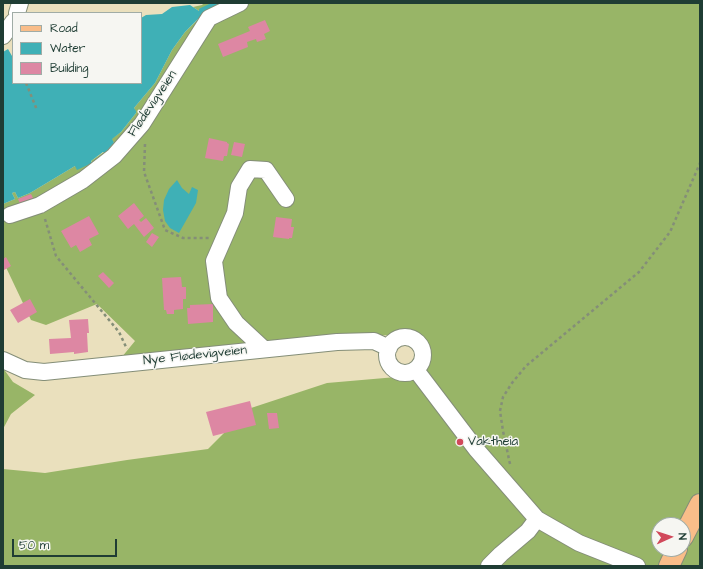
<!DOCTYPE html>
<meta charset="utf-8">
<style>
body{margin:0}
#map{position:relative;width:703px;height:569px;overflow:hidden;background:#eae0bd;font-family:"Architects Daughter",sans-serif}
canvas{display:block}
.frame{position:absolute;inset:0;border:4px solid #1f3d34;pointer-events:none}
.legend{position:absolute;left:12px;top:12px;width:130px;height:72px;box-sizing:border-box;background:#f6f6f2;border:1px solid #a0aca6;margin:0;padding:5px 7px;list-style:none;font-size:12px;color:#1f3d34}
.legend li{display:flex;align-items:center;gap:8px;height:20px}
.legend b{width:20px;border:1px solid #a0aca6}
.north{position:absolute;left:651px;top:517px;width:40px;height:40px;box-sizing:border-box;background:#f6f6f2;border:1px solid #a0aca6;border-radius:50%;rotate:87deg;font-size:11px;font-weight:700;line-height:16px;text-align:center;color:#1f3d34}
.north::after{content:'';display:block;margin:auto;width:14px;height:18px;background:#d1495b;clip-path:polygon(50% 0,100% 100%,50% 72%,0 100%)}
.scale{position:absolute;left:12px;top:539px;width:105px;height:18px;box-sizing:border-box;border:2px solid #1f3d34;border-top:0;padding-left:5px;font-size:12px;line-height:14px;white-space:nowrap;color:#1f3d34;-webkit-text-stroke:3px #f6f6f2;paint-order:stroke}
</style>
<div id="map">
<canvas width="703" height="569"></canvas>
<div class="frame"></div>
<ul class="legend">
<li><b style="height:5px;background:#f9bd89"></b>Road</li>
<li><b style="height:11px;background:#3fb0b6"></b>Water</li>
<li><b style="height:11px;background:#dd87a3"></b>Building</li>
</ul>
<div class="north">N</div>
<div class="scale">50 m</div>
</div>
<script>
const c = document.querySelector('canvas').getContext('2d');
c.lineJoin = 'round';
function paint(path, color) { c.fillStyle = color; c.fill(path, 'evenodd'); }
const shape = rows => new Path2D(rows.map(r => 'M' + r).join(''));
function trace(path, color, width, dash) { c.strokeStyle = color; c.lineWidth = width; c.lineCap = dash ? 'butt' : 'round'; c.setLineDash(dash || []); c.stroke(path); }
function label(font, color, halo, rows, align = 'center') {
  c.font = font + ' "Architects Daughter",sans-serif'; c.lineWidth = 3; c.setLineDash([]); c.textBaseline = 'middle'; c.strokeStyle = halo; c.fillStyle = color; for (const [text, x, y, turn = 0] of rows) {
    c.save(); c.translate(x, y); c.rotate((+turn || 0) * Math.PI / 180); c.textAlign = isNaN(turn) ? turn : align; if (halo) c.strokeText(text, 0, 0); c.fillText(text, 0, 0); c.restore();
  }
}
const forest = shape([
 [204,3,700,3,700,566,3,566,3,469,45,473,127,460,208,449,248,409,327,383,408,376,426,361,397,335,316,337,117,363,135,341,97,304,46,325,31,320,3,261,3,204,15,199,12,193,15,192,18,198,30,193,75,166,92,162,91,161,104,152,105,152,114,143,111,139,121,132,136,113,134,108,155,83,172,50,185,32,214,4,199,11,193,7,202,5],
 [659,525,683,525,683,549,659,549],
 [3,368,13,382,35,395,11,414,3,429]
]);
const water = shape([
 [214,4,219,5,200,17,185,32,172,50,155,83,134,108,136,111,136,113,121,132,112,139,114,143,105,153,103,152,91,161,92,163,77,170,75,166,30,193,18,198,15,192,12,193,15,199,3,204,3,52,8,49,12,56,13,56,13,83,141,83,141,18,146,15,162,14,172,7,190,5,199,11],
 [177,180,182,188,189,194,192,187,198,190,196,203,179,233,170,228,165,221,163,210,164,200,169,189]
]);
const stream = shape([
 [201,10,216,3]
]);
const building = shape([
 [265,20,270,31,264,34,266,39,257,42,256,39,247,42,248,47,223,57,218,44,250,31,248,27],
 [209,138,227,142,227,143,229,144,227,156,224,156,223,161,205,158],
 [234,142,245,144,242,157,231,155],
 [31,194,34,200,21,206,18,199],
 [134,203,144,216,139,220,141,222,146,218,154,228,144,237,134,224,128,229,118,216],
 [89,216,99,234,89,239,92,245,80,252,76,245,71,248,61,231],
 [276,217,292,219,291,227,294,227,292,238,289,238,289,239,273,237],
 [152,233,159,237,152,247,146,242],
 [6,257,11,266,4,270,3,259],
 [103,272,114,283,109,288,98,276],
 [181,277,182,287,186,287,186,299,183,299,183,309,174,310,174,314,167,314,166,310,164,310,162,278],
 [30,299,37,312,18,323,10,310],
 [213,304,213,322,188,324,187,308,190,308,190,305],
 [88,319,89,333,87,333,88,352,74,354,74,352,50,354,49,339,71,338,69,320],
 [250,401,256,425,213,436,206,412],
 [267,413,277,413,279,428,269,429]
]);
const path = shape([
 [26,83,37,110],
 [145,144,144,172,165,230,183,238,209,238],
 [45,219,56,256,119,332,127,349],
 [510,464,503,431,500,411,503,397,512,383,526,366,639,272,670,232,700,163]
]);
const minor = shape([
 [17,13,20,3],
 [3,36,13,22],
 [10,215,40,205,83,180,114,156,142,124,209,18,240,3],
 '387 355a18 18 0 1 1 36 0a18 18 0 1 1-36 0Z',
 [264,349,236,323,219,298,214,261,235,213,239,187,250,169,266,170,286,199],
 [3,360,25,370,44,372,337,342,374,341,389,348],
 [416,370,476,449,537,519,579,543,637,566],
 [489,566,501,554,528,531,537,519]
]);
const major = shape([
 [683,537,700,504],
 [669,566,677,549]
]);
const markers = [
 [460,442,4,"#d1495b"]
];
const streetNames = [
 ["Flødevigveien",153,104,-56],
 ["Nye Flødevigveien",195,356,-6]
];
const poiNames = [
 ["Vaktheia",468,442]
];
paint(forest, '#98b567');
paint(water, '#3fb0b6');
trace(stream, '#3fb0b6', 4);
paint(building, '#dd87a3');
trace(minor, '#848e78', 18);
trace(major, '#848e78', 22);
trace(path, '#848e78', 2.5, [3, 3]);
trace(minor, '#fff', 16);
trace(major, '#f9bd89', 20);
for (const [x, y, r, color] of markers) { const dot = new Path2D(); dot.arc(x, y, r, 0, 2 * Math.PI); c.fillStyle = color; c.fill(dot); trace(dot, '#f6f6f2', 1.5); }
label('13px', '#1f3d34', '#f6f6f2', streetNames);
label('13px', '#1f3d34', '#f6f6f2', poiNames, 'left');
</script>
